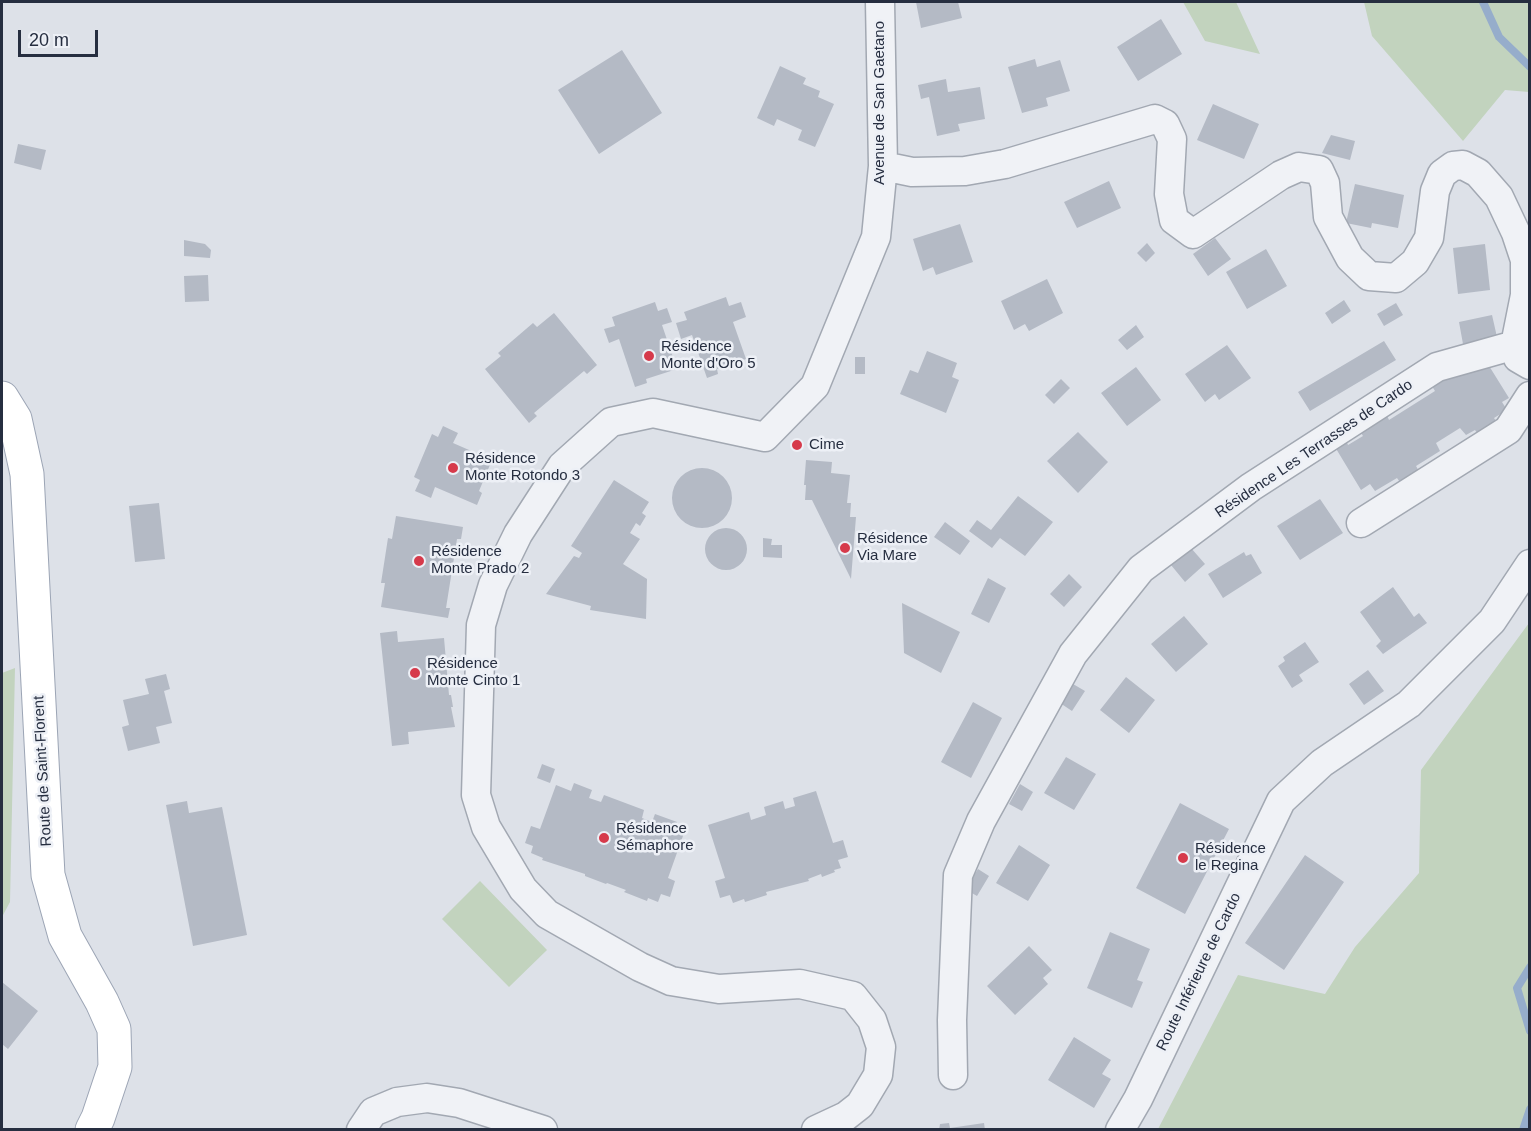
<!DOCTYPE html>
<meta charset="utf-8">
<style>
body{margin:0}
#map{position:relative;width:1531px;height:1131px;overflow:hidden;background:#dde1e8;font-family:Helvetica,sans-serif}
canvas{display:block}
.frame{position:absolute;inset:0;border:3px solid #262e40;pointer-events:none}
.scale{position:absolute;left:18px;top:30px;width:80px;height:27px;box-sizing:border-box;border:3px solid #262e40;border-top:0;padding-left:8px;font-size:18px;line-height:21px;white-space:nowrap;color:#262e40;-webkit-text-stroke:4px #edf0f6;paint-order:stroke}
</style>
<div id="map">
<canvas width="1531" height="1131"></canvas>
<div class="frame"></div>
<div class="scale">20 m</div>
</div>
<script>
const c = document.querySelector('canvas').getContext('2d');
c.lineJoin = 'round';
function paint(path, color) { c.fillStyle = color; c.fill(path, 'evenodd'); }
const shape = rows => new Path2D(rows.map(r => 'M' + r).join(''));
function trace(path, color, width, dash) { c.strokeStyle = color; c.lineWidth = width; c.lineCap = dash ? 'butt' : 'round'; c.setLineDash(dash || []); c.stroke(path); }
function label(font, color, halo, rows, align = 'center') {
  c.font = font + ' Helvetica,sans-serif'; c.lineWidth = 5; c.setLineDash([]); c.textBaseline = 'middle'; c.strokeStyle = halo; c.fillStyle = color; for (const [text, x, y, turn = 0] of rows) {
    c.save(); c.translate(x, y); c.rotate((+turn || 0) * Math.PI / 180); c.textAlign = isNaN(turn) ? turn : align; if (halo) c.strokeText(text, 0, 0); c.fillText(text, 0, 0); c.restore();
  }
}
const green = shape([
 [1183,2,1236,2,1260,54,1205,41],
 [1364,2,1529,2,1529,92,1505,90,1463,141,1372,36],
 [1529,623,1529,1129,1158,1129,1238,975,1325,994,1355,947,1419,873,1421,770],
 [15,668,10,902,2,917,2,673],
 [480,881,547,950,509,987,442,919]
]);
const stream = shape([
 [1483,2,1499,37,1530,67],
 [1530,967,1517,988,1530,1031],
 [1523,1130,1530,1109]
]);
const building = shape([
 [916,2,958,2,962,18,921,28],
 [1161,19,1182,54,1138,81,1117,47],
 [622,50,662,113,599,154,558,90],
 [1035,59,1037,67,1060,60,1070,91,1046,98,1048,106,1022,113,1008,67],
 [780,66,806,78,803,84,820,91,818,97,834,104,815,147,798,140,802,130,777,119,774,126,757,118],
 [946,79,948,92,980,87,985,119,958,124,960,131,937,136,929,97,921,99,918,85],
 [1213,104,1259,124,1244,159,1197,140],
 [1331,135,1355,141,1350,160,1322,153],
 [18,144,46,150,41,170,14,163],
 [1109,181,1121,208,1077,228,1064,202],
 [1355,184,1404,195,1398,228,1372,223,1371,228,1346,223],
 [960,224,973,262,936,275,933,267,923,271,913,239],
 [1215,238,1231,259,1208,276,1193,254],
 [184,240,205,244,211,250,210,258,184,256],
 [1147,243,1155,253,1146,262,1137,253],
 [1485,244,1490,290,1458,294,1453,248],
 [1266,249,1287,286,1247,309,1226,272],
 [208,275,209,301,185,302,184,276],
 [1047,279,1063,313,1029,331,1025,324,1014,330,1001,301],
 [726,297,729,306,741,302,746,317,733,322,746,359,717,369,718,374,707,378,692,335,681,339,676,323,687,320,684,312],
 [1344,300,1351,311,1332,324,1325,313],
 [655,302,658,311,667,308,672,322,662,325,677,369,646,379,647,383,635,387,619,339,609,343,604,329,615,326,612,317],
 [1396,303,1403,315,1384,326,1377,314],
 [554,313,597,365,587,374,584,371,534,413,537,416,529,423,485,369,501,356,498,353,533,323,537,327],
 [1492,315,1497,337,1463,344,1459,322],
 [1136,325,1144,337,1127,350,1118,340],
 [1384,341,1396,360,1310,411,1298,392],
 [1227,345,1251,378,1219,400,1215,394,1205,402,1185,374],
 [927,351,957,363,952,377,959,380,946,413,900,394,910,370,918,373],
 [855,357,865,357,865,374,855,374],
 [1486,361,1509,398,1502,402,1507,410,1494,418,1498,424,1479,436,1475,430,1466,435,1460,428,1436,443,1440,451,1416,466,1420,473,1402,485,1397,478,1375,491,1370,484,1361,490,1335,447,1346,440,1348,445,1363,436,1358,428,1385,411,1389,420,1435,391,1430,383],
 [1136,367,1161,400,1127,426,1101,393],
 [1061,379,1070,388,1054,404,1045,395],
 [443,426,458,433,453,443,492,460,479,491,482,493,477,505,435,487,431,498,415,491,420,480,414,477,432,434,438,437],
 [1078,432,1108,462,1078,493,1047,461],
 [806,460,832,462,831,473,850,475,847,503,851,503,850,517,856,517,851,579,812,500,805,500,806,485,804,485],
 '672 498a30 30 0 1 1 60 0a30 30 0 1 1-60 0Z',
 [614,480,649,502,642,513,646,516,640,526,636,523,630,533,640,539,623,564,647,579,646,619,590,610,591,606,546,594,574,556,579,558,582,553,571,546],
 [1018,496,1053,522,1025,556,1000,538,992,548,969,531,977,520,991,530],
 [1320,499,1343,533,1300,560,1277,526],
 [159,503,165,559,135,562,129,506],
 [396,516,463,527,461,539,457,539,446,608,450,608,448,618,381,607,385,583,381,583,388,538,392,539],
 [945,522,970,541,960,555,934,537],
 '705 549a21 21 0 1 1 42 0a21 21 0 1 1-42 0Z',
 [763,538,772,539,771,545,782,545,782,558,763,557],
 [1191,548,1205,564,1185,582,1171,565],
 [1244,552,1246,556,1251,554,1262,573,1223,598,1208,574],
 [1069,574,1082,587,1064,607,1050,594],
 [988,578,1006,588,989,623,971,614],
 [1393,587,1414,617,1419,613,1427,623,1383,654,1376,646,1381,641,1360,612],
 [902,603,960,632,941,673,904,653],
 [1184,616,1208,644,1176,672,1151,644],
 [397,631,398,642,444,638,449,695,451,695,453,707,451,707,455,727,408,732,409,744,392,746,380,633],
 [1305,642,1319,662,1299,675,1303,681,1292,688,1278,666,1285,661,1283,657],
 [1368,670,1384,691,1364,705,1349,684],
 [166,674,170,689,164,691,172,723,156,727,160,743,128,751,122,727,129,725,123,700,149,694,145,679],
 [1126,677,1155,700,1129,733,1100,710],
 [1073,684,1085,691,1072,711,1060,703],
 [973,702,1002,718,971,778,941,762],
 [1066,757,1096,774,1074,810,1044,793],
 [542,764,555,769,550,783,537,778],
 [574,783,592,790,589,798,601,802,604,795,644,810,642,818,652,822,655,814,677,822,674,830,684,833,668,878,675,881,670,897,661,894,658,902,648,898,647,901,624,892,626,890,607,883,606,884,585,876,585,874,542,860,543,858,531,853,533,846,525,843,531,826,540,829,556,785,571,791],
 [1020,784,1033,792,1022,811,1009,804],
 [816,791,833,843,843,840,848,857,838,860,841,868,834,870,835,872,822,877,821,874,808,879,809,881,766,892,767,895,745,902,744,899,733,903,730,895,720,898,715,881,725,878,708,825,749,812,751,820,766,815,764,807,783,801,785,809,795,806,793,798],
 [187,801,189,813,222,807,247,935,193,946,166,805],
 [1180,803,1229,829,1185,914,1136,888],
 [1019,845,1050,865,1028,901,996,883],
 [1305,855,1344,882,1284,970,1245,943],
 [978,869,989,876,977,896,965,889],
 [1110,932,1150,949,1137,980,1143,982,1132,1008,1087,988],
 [1029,946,1052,970,1043,978,1048,984,1015,1015,987,986],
 [2,982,38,1011,8,1049,2,1044],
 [1074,1037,1111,1060,1102,1074,1111,1079,1094,1108,1048,1080],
 [949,1123,950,1128,984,1123,985,1130,939,1130,940,1124]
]);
const minor = shape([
 [883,166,912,172,965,171,1005,164,1155,119,1165,124,1172,139,1169,194,1174,220,1193,234,1281,175,1299,167,1319,170,1325,183,1328,217,1350,258,1369,276,1396,278,1415,262,1429,238,1435,191,1442,174,1453,166,1463,165,1478,173,1499,197,1516,233,1525,260,1525,295,1515,345,1518,358,1530,365],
 [1361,523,1508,430,1530,396],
 [953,1075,952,1020,958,875,981,821,1073,654,1141,569,1251,487,1437,367,1515,345],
 [361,1130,373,1112,397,1102,427,1098,459,1103,543,1130],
 [816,1130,846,1116,860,1105,878,1075,881,1047,872,1020,853,996,800,984,719,989,671,981,640,967,547,914,523,889,486,827,476,795,481,625,493,585,518,534,562,466,611,422,653,413,765,437,815,386,876,237,883,166,880,2],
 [1120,1130,1138,1099,1281,801,1322,763,1409,704,1492,621,1530,564]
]);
const major = shape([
 [2,398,15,419,27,474,48,875,65,936,102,1002,114,1029,115,1067,98,1118,92,1130]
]);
const markers = [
 [649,356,6,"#d63a4b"],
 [797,445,6,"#d63a4b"],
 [453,468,6,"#d63a4b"],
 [845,548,6,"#d63a4b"],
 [419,561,6,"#d63a4b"],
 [415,673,6,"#d63a4b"],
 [604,838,6,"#d63a4b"],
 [1183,858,6,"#d63a4b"]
];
const streetNames = [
 ["Avenue de San Gaetano",880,103,-90],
 ["Résidence Les Terrasses de Cardo",1314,449,-34],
 ["Route de Saint-Florent",43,771,-93],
 ["Route Inférieure de Cardo",1199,972,-64]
];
const poiNames = [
 ["Résidence",661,347],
 ["Monte d'Oro 5",661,364],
 ["Cime",809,445],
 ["Résidence",465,459],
 ["Monte Rotondo 3",465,476],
 ["Résidence",857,539],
 ["Via Mare",857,556],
 ["Résidence",431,552],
 ["Monte Prado 2",431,569],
 ["Résidence",427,664],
 ["Monte Cinto 1",427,681],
 ["Résidence",616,829],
 ["Sémaphore",616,846],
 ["Résidence",1195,849],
 ["le Regina",1195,866]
];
paint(green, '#c2d3be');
trace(stream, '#96adcb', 8);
paint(building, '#b4bac5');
trace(minor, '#a2a8b2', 31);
trace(major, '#9ca5b5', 35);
trace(minor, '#f0f2f6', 28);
trace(major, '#fff', 33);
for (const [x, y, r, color] of markers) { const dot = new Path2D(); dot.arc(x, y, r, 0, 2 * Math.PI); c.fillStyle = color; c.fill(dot); trace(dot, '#edf0f6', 2); }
label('15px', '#262e40', '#edf0f6', streetNames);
label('15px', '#262e40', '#edf0f6', poiNames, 'left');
</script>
